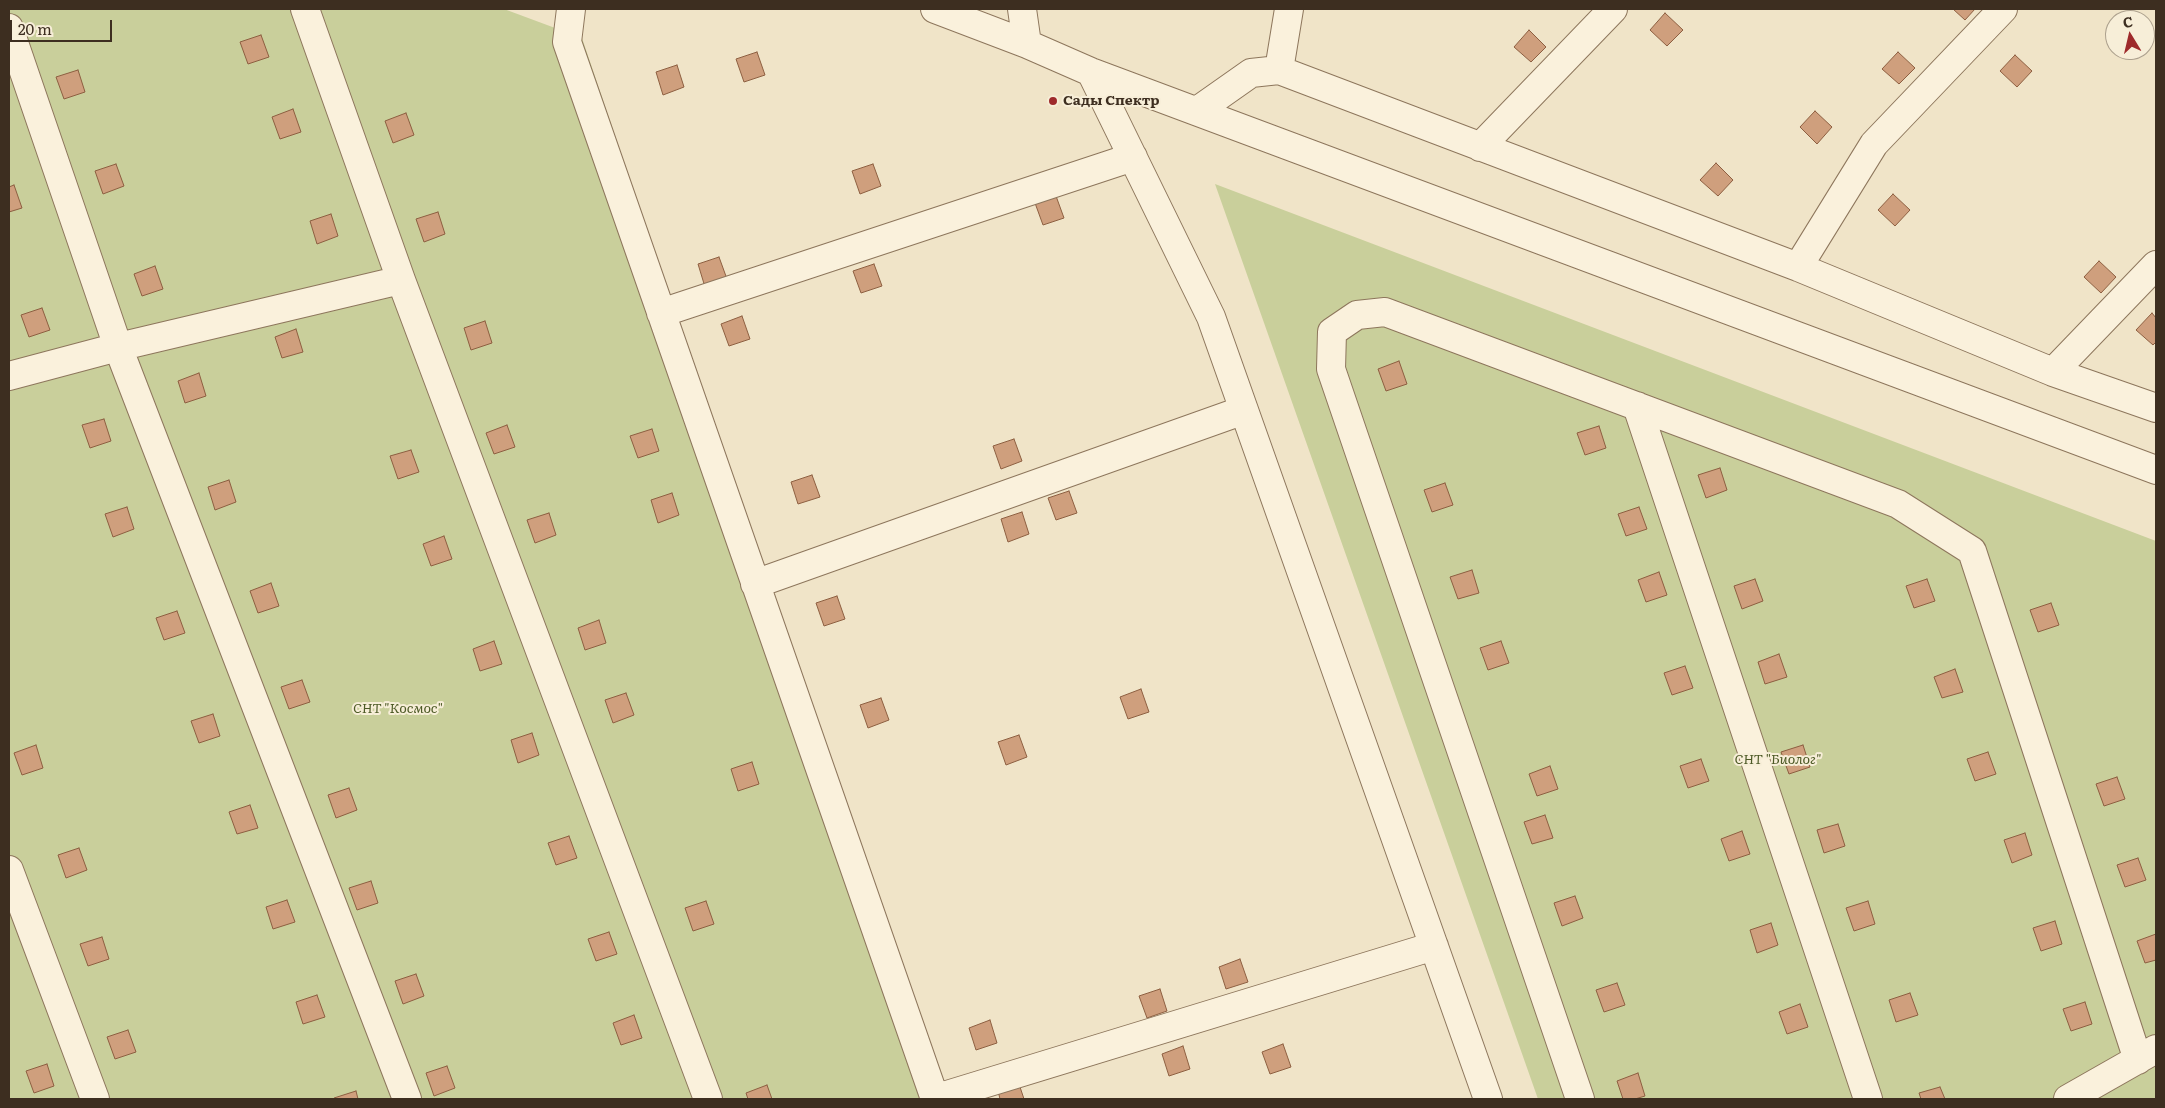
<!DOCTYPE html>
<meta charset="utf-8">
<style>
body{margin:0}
#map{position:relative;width:2165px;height:1108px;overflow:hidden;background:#f0e4c8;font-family:Literata,serif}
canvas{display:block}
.frame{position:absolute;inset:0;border:10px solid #3d2e20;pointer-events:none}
.north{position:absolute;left:2105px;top:10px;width:50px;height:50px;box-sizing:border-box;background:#f7eed8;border:1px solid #ada18e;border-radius:50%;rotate:351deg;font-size:14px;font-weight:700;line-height:20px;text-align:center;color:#3d2e20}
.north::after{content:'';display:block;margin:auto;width:18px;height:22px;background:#9e2a2b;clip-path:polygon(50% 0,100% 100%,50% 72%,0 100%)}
.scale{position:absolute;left:10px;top:20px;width:102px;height:22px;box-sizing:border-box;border:2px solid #3d2e20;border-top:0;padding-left:6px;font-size:15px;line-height:18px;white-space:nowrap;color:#3d2e20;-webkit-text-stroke:4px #f7eed8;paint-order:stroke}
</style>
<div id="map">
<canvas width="2165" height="1108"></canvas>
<div class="frame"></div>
<div class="north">С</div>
<div class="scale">20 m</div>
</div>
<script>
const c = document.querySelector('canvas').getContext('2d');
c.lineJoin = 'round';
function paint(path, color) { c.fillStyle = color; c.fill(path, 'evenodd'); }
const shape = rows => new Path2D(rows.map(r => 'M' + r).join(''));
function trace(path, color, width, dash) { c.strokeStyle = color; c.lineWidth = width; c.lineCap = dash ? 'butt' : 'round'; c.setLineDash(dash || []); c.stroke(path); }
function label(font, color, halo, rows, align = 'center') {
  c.font = font + ' Literata,serif'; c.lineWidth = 4; c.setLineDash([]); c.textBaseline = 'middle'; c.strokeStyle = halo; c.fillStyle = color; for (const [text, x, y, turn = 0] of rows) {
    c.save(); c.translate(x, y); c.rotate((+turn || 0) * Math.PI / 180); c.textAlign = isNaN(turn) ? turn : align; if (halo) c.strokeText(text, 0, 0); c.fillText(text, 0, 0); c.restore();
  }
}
const green = shape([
 [9,9,504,9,582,38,941,1099,9,1099],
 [1215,184,2156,541,2156,1099,1538,1099]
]);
const building = shape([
 [1953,9,1975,9,1965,20,1953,9],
 [1665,13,1683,30,1667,46,1650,30,1665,13],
 [1529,30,1546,47,1531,62,1514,47,1529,30],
 [261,35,269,57,248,64,240,42,261,35],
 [757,52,765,75,744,82,736,59,757,52],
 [1898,52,1915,68,1899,84,1882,69,1898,52],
 [2015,55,2032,71,2017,87,2000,71,2015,55],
 [677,65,684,87,663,95,656,72,677,65],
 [78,70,85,92,64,99,56,77,78,70],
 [293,109,301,132,280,139,272,117,293,109],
 [1815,111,1832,127,1817,144,1800,127,1815,111],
 [406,113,414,135,393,143,385,121,406,113],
 [1716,163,1733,180,1718,196,1700,180,1716,163],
 [116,164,124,186,103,194,95,171,116,164],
 [873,164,881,186,860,194,852,171,873,164],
 [14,185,22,208,9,212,9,187,14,185],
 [1893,194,1910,210,1895,226,1878,210,1893,194],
 [1056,196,1064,218,1043,225,1035,203,1056,196],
 [438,212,445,234,424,242,416,219,438,212],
 [331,214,338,236,317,244,310,221,331,214],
 [719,257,727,279,705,287,698,264,719,257],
 [2099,261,2116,277,2101,293,2084,277,2099,261],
 [874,264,882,286,861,293,853,271,874,264],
 [155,266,163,289,142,296,134,274,155,266],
 [42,308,50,330,29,337,21,315,42,308],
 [2152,313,2156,318,2156,342,2153,345,2136,330,2152,313],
 [742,316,750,339,729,346,721,324,742,316],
 [485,321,492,343,471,350,464,328,485,321],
 [296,329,303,352,282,358,275,337,296,329],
 [1399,361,1407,384,1386,391,1378,369,1399,361],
 [199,373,206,396,185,403,178,381,199,373],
 [104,419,111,441,90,448,82,425,104,419],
 [507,425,515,447,494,454,486,433,507,425],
 [1599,426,1606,448,1585,455,1577,433,1599,426],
 [652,429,659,451,638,458,630,436,652,429],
 [1014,439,1022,461,1001,469,993,446,1014,439],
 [411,450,419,472,398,479,390,456,411,450],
 [1720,468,1727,490,1706,498,1698,475,1720,468],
 [812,475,820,497,798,504,791,482,812,475],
 [229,480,236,502,215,510,208,487,229,480],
 [1445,483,1453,505,1432,512,1424,490,1445,483],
 [1069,491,1077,513,1056,520,1048,498,1069,491],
 [672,493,679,515,658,523,651,500,672,493],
 [127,507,134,529,113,537,105,514,127,507],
 [1639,507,1647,529,1626,536,1618,514,1639,507],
 [1022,512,1029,534,1008,542,1001,519,1022,512],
 [549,513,556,535,535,543,527,520,549,513],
 [444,536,452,559,431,566,423,544,444,536],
 [1472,570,1479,593,1458,599,1450,577,1472,570],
 [1659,572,1667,595,1646,602,1638,580,1659,572],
 [1755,579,1763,601,1742,609,1734,586,1755,579],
 [1927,579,1935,601,1914,608,1906,586,1927,579],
 [271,583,279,606,258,613,250,591,271,583],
 [837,596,845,619,824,626,816,603,837,596],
 [2051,603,2059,625,2038,632,2030,610,2051,603],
 [177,611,185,633,164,640,156,618,177,611],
 [599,620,606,643,585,650,578,628,599,620],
 [494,641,502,664,480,671,473,649,494,641],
 [1501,641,1509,663,1488,670,1480,648,1501,641],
 [1779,654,1787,677,1765,684,1758,662,1779,654],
 [1685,666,1693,688,1672,695,1664,673,1685,666],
 [1955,669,1963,692,1942,698,1934,677,1955,669],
 [302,680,310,702,289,709,281,687,302,680],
 [1141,689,1149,712,1128,719,1120,697,1141,689],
 [626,693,634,715,613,723,605,700,626,693],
 [881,698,889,720,868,728,860,705,881,698],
 [213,714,220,736,199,743,191,721,213,714],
 [532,733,539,755,518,763,511,740,532,733],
 [1019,735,1027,757,1006,765,998,742,1019,735],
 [36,745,43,768,22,775,14,753,36,745],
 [1803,745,1810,767,1789,774,1781,752,1803,745],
 [1988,752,1996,774,1975,781,1967,759,1988,752],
 [1701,759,1709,781,1688,788,1680,766,1701,759],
 [752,762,759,784,738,791,731,769,752,762],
 [1550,766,1558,789,1537,796,1529,774,1550,766],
 [2117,777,2125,799,2104,806,2096,784,2117,777],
 [349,788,357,810,336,818,328,795,349,788],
 [250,805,258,828,237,834,229,812,250,805],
 [1545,815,1553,838,1532,844,1524,822,1545,815],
 [1838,824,1845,846,1824,853,1817,830,1838,824],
 [1742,831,1750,854,1729,861,1721,839,1742,831],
 [2025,833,2032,855,2012,863,2004,840,2025,833],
 [569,836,577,858,556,865,548,843,569,836],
 [79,848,87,870,66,878,58,855,79,848],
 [2138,858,2146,880,2125,887,2117,865,2138,858],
 [371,881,378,903,357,910,349,888,371,881],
 [1575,896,1583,918,1562,926,1554,903,1575,896],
 [287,900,295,922,273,929,266,907,287,900],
 [706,901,714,924,693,931,685,908,706,901],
 [1868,901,1875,924,1854,931,1846,908,1868,901],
 [2055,921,2062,944,2041,951,2033,928,2055,921],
 [1771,923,1778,945,1757,953,1750,930,1771,923],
 [609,932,617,954,596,961,588,939,609,932],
 [2156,934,2156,960,2145,963,2137,941,2156,934],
 [102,937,109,959,88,966,80,944,102,937],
 [1240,959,1248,982,1226,989,1219,967,1240,959],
 [416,974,424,996,403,1004,395,981,416,974],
 [1617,983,1625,1005,1604,1012,1596,990,1617,983],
 [1160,989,1167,1011,1147,1018,1139,996,1160,989],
 [1910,993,1918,1015,1896,1022,1889,1000,1910,993],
 [317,995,325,1017,303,1024,296,1002,317,995],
 [2085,1002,2092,1024,2071,1031,2063,1009,2085,1002],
 [1800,1004,1808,1027,1787,1034,1779,1012,1800,1004],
 [634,1015,642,1038,621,1045,613,1023,634,1015],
 [990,1020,997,1043,976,1050,969,1028,990,1020],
 [128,1030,136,1052,115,1059,107,1037,128,1030],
 [1283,1044,1291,1067,1270,1074,1262,1052,1283,1044],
 [1183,1046,1190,1069,1169,1076,1162,1054,1183,1046],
 [47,1064,54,1086,34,1093,26,1071,47,1064],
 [447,1066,455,1088,434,1096,426,1073,447,1066],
 [1638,1073,1645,1096,1635,1099,1623,1099,1617,1081,1638,1073],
 [1019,1084,1024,1099,1000,1099,998,1091,1019,1084],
 [767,1085,772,1099,748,1099,746,1093,767,1085],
 [1940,1087,1945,1099,1921,1099,1919,1093,1940,1087],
 [356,1091,358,1099,335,1099,334,1098,356,1091]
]);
const minor = shape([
 [305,9,401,280,708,1099],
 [571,9,567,42,935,1099],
 [935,9,1027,44,1091,72,2156,470],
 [1022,9,1027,44],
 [9,28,118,347,407,1099],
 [1279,70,1289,9],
 [1091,72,1211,317,1488,1099],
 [1197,111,1251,73,1279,70,1798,267,2053,372,2156,408],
 [1480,147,1613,9],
 [1798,267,1874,144,2003,9],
 [661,313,1133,157],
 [2053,372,2156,265],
 [9,376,118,347,401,280],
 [1637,406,1868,1099],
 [755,584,1244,410],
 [9,870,95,1099],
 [934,1099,1434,946],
 [1580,1099,1331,369,1332,332,1357,315,1385,312,1898,504,1972,551,2138,1060],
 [2068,1099,2156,1049]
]);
const markers = [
 [1053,101,5,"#9e2a2b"]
];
const poiNames = [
 ["Сады Спектр",1063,101]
];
const parkNames = [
 ["СНТ \"Космос\"",398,709],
 ["СНТ \"Биолог\"",1778,760]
];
paint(green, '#c9cf9b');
paint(building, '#cf9f7d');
trace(building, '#8d5f41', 1);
trace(minor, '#8d765c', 30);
trace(minor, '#faf1dc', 28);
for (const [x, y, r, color] of markers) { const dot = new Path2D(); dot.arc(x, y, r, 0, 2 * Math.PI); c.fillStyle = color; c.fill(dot); trace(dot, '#f7eed8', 2); }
label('bold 14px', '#3d2e20', '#f7eed8', poiNames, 'left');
label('italic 14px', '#4d5a26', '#f7eed8', parkNames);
</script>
